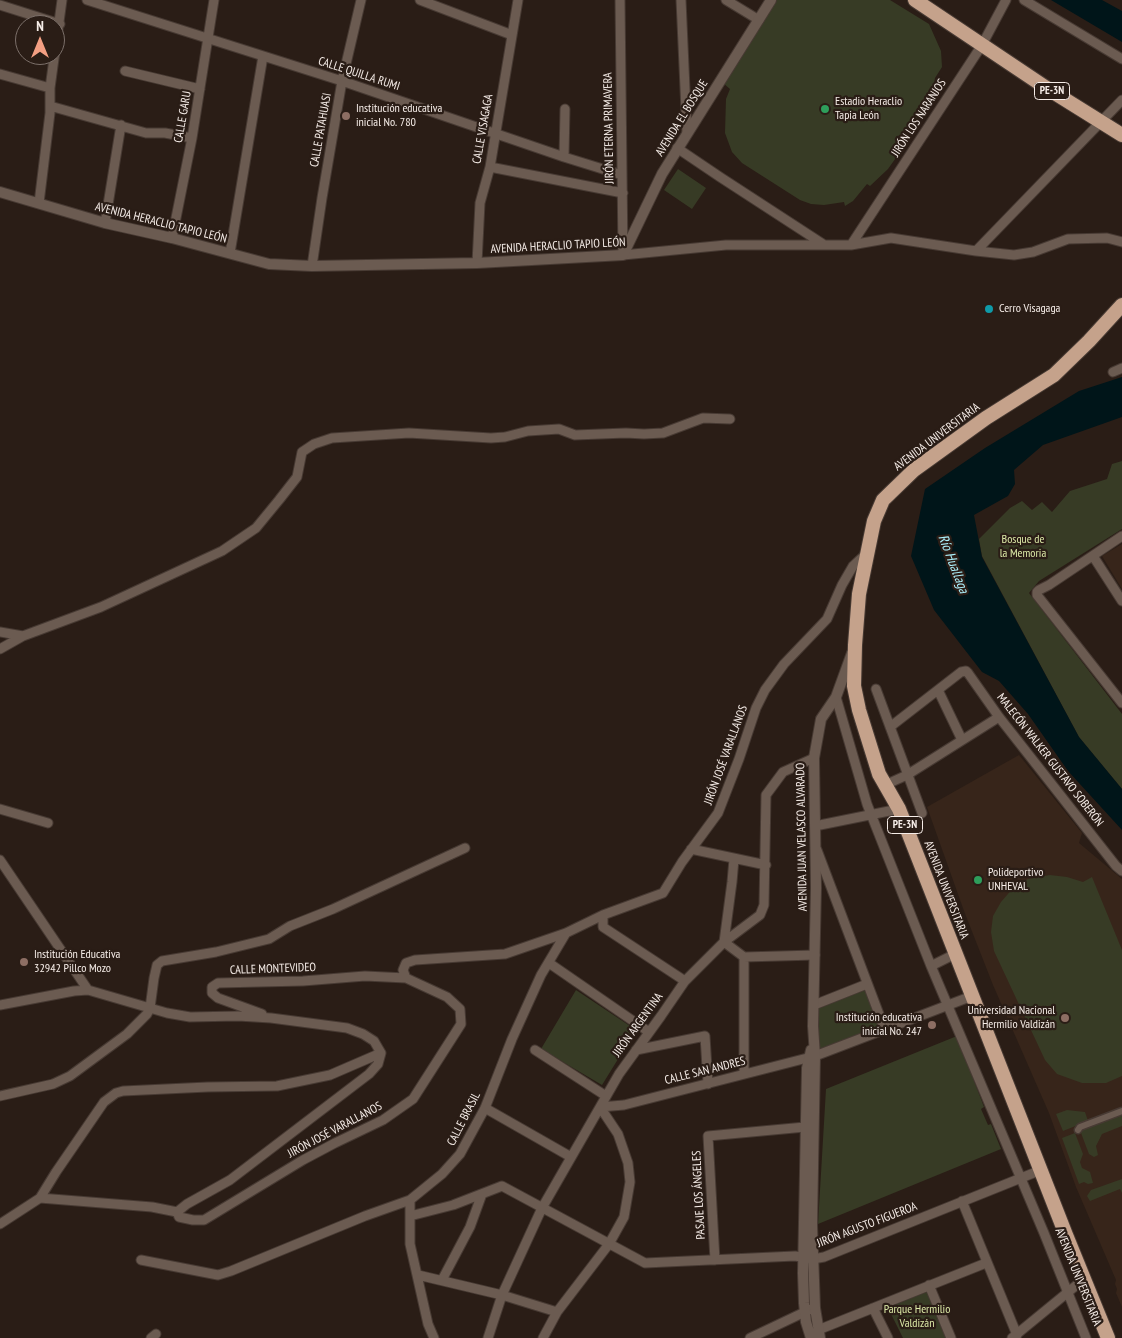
<!DOCTYPE html>
<meta charset="utf-8">
<style>
body{margin:0}
#map{position:relative;width:1122px;height:1338px;overflow:hidden;background:#2a1d16;font-family:"PT Sans Narrow",sans-serif}
canvas{display:block}
.north{position:absolute;left:15px;top:15px;width:50px;height:50px;box-sizing:border-box;background:#2a1d16;border:1px solid #7c706a;border-radius:50%;rotate:0deg;font-size:14px;font-weight:700;line-height:20px;text-align:center;color:#f6ede8}
.north::after{content:'';display:block;margin:auto;width:18px;height:22px;background:#f39f83;clip-path:polygon(50% 0,100% 100%,50% 72%,0 100%)}
</style>
<div id="map">
<canvas width="1122" height="1338"></canvas>
<div class="north">N</div>
</div>
<script>
const c = document.querySelector('canvas').getContext('2d');
c.lineJoin = 'round';
function paint(path, color) { c.fillStyle = color; c.fill(path, 'evenodd'); }
const shape = rows => new Path2D(rows.map(r => 'M' + r).join(''));
function trace(path, color, width, dash) { c.strokeStyle = color; c.lineWidth = width; c.lineCap = dash ? 'butt' : 'round'; c.setLineDash(dash || []); c.stroke(path); }
function label(font, color, halo, rows, align = 'center') {
  c.font = font + ' "PT Sans Narrow",sans-serif'; c.lineWidth = 4.5; c.setLineDash([]); c.textBaseline = 'middle'; c.strokeStyle = halo; c.fillStyle = color; for (const [text, x, y, turn = 0] of rows) {
    c.save(); c.translate(x, y); c.rotate((+turn || 0) * Math.PI / 180); c.textAlign = isNaN(turn) ? turn : align; if (halo) c.strokeText(text, 0, 0); c.fillText(text, 0, 0); c.restore();
  }
}
const built = shape([
 [1122,544,1122,589,1102,556],
 [1019,755,1082,833,1079,843,1122,879,1122,1307,1116,1293,1117,1289,1115,1284,1116,1280,1076,1187,1049,1113,993,985,964,911,927,807]
]);
const green = shape([
 [777,0,890,0,929,24,941,51,942,67,935,78,932,94,915,131,888,169,870,186,867,184,853,201,845,206,844,202,824,205,811,204,800,200,742,163,732,152,725,133,726,99,730,89,723,83],
 [678,169,706,188,692,209,664,190],
 [1122,461,1122,529,1039,581,1029,593,1122,714,1122,789,1079,737,982,556,979,539,1010,508,1022,501,1032,510,1042,502,1052,512,1070,491,1107,479,1112,464],
 [1050,875,1067,877,1083,882,1092,877,1122,950,1122,1076,1106,1083,1082,1083,1057,1074,1045,1060,994,951,991,932,993,916,1001,902,1014,887,1028,879],
 [864,987,882,1026,814,1052,817,1006],
 [576,990,636,1030,602,1085,541,1049],
 [957,1036,984,1107,981,1109,988,1125,991,1124,1001,1149,818,1224,826,1089],
 [1067,1110,1085,1112,1088,1121,1063,1131,1056,1114],
 [1122,1114,1122,1126,1102,1134,1096,1146,1098,1155,1094,1157,1089,1154,1081,1133,1083,1129],
 [1075,1133,1083,1154,1080,1162,1082,1168,1090,1172,1093,1183,1088,1184,1084,1182,1079,1184,1062,1138],
 [1122,1179,1122,1193,1120,1189,1090,1201,1087,1196,1091,1190],
 [927,1289,948,1338,903,1338,888,1308]
]);
const water = shape([
 [1051,0,1102,0,1122,11,1122,42],
 [1122,377,1122,417,1043,445,1014,470,1015,484,1008,496,974,515,982,557,1079,737,1122,789,1122,830,1068,771,1028,714,999,681,982,672,934,610,911,556,925,489,985,448,1079,391]
]);
const pedestrian = shape([
 [1078,1130,1080,1127,1122,1111]
]);
const minor = shape([
 [87,0,342,81,564,157,622,175],
 [420,0,512,35],
 [620,0,623,255,726,245,851,245,891,238,976,251,1014,255,1033,252,1068,239,1107,238,1122,242],
 [681,0,687,133],
 [726,0,759,20],
 [1024,0,1122,59],
 [0,5,60,24],
 [125,71,200,89],
 [0,74,50,88],
 [50,106,146,133,165,133,192,138],
 [677,148,720,177,823,244],
 [564,157,565,109],
 [490,167,623,193],
 [39,203,50,113,50,88,62,0],
 [105,223,121,125],
 [172,238,192,138,214,0],
 [851,245,982,45,1006,0],
 [976,251,1122,100],
 [230,253,263,56],
 [477,263,480,203,490,167,518,0],
 [312,266,322,198,342,81,361,0],
 [1113,372,1122,368],
 [1122,536,1049,585,1039,590,1037,592,1037,595,1122,703],
 [1093,556,1122,601],
 [0,632,23,636,101,607,222,551,256,528,279,500,297,477,302,452,314,444,332,438,409,433,491,438,505,437,528,431,559,429,575,435,626,433,644,434,663,433,703,418,730,419],
 [0,649,23,636],
 [876,689,922,813],
 [938,690,962,740],
 [836,697,867,804,931,966,1044,1233,1086,1338],
 [890,727,961,672,966,671,968,673,999,717,1116,866,1122,871],
 [885,785,907,775,999,717],
 [0,809,48,823],
 [815,826,899,809],
 [691,849,766,865],
 [817,850,885,1030],
 [734,859,732,882,724,942,744,957,815,955],
 [0,860,88,990],
 [603,915,603,927,685,981],
 [549,963,649,1032],
 [931,966,955,954],
 [0,1005,74,991,88,990,167,1013,190,1017,238,1016,271,1018,347,1028,363,1034,374,1041,381,1053,378,1064,369,1074,230,1180,187,1204,177,1212,179,1217,193,1220,204,1220,303,1160,335,1143,383,1120,413,1099,461,1024,460,1009,447,997,406,978,403,970,406,963,415,960,505,954,566,933,603,915,663,893,682,862,718,813,739,759,756,708,765,690,784,664,827,619,842,585,853,566,867,553],
 [814,1005,867,984],
 [262,1014,218,998,212,993,212,987,218,983,303,981,365,976,406,978],
 [535,1050,606,1096],
 [636,1050,705,1036,708,1084],
 [744,1074,744,957],
 [0,1096,53,1084,70,1076,127,1034,147,1014,150,1008,154,978,157,965,162,961,216,952,269,939,290,926,333,909,465,848],
 [485,1108,571,1157],
 [40,1198,56,1172,104,1102,116,1093,123,1091,208,1087,277,1086,330,1075,381,1053],
 [962,1201,1017,1335],
 [410,1216,453,1205,502,1186,645,1263,795,1256,813,1259,824,1257,1041,1170],
 [0,1224,40,1198,152,1207,177,1212],
 [141,1260,218,1275,231,1271,365,1216,410,1200],
 [715,1260,708,1136,805,1127],
 [418,1275,502,1295,557,1312],
 [442,1280,470,1227,482,1194],
 [929,1285,951,1338],
 [873,1308,888,1338],
 [818,1330,986,1263],
 [151,1338,156,1334],
 [434,1338,428,1324,410,1244,410,1200,442,1174,460,1154,485,1108,512,1039,541,975,566,933],
 [488,1338,502,1295,542,1208,619,1074,661,1016,685,981,724,942,760,915,764,905,766,795,783,772,814,758],
 [543,1338,557,1312,609,1244,624,1217,630,1182,628,1163,618,1134,600,1107,624,1105,815,1056,972,996],
 [750,1338,811,1309],
 [1012,1338,1084,1279]
]);
const tertiary = shape([
 [0,192,105,223,172,238,269,264,312,266,477,263,623,255,662,174,771,0],
 [811,1050,807,1068,803,1273,804,1303,806,1322,811,1338],
 [820,1338,815,1308,812,1225,815,1056,813,1026,816,888,814,758,821,719,836,697,852,653]
]);
const trunk = shape([
 [915,0,1045,87,1122,135],
 [1108,1338,1066,1235,899,809,879,774,859,710,854,686,855,645,859,594,874,521,883,500,914,470,986,418,1054,375,1089,341,1122,305]
]);
const markers = [
 [825,109,5,"#2e9e5b"],
 [346,116,5,"#8d6e63"],
 [989,309,5,"#0f9aa8"],
 [978,880,5,"#2e9e5b"],
 [24,962,5,"#8d6e63"],
 [1065,1018,5,"#8d6e63"],
 [932,1025,5,"#8d6e63"]
];
const shields = [
 [1052,91,35],
 [905,825,35]
];
const shieldNames = [
 ["PE-3N",1052,91],
 ["PE-3N",905,825]
];
const streetNames = [
 ["CALLE QUILLA RUMI",359,74,18],
 ["CALLE GARU",183,117,-80],
 ["AVENIDA EL BOSQUE",682,118,-58],
 ["JIRÓN LOS NARANJOS",919,118,-57],
 ["JIRÓN ETERNA PRIMAVERA",609,128,-91],
 ["CALLE VISAGAGA",483,129,-80],
 ["CALLE PATAHUASI",321,130,-80],
 ["AVENIDA HERACLIO TAPIO LEÓN",161,223,14],
 ["AVENIDA HERACLIO TAPIO LEÓN",558,246,-3],
 ["AVENIDA UNIVERSITARIA",937,437,-37],
 ["JIRÓN JOSÉ VARALLANOS",726,755,-70],
 ["MALECÓN WALKER GUSTAVO SOBERÓN",1050,760,52],
 ["AVENIDA JUAN VELASCO ALVARADO",802,837,-91],
 ["AVENIDA UNIVERSITARIA",946,890,69],
 ["CALLE MONTEVIDEO",273,969,-2],
 ["JIRÓN ARGENTINA",638,1025,-54],
 ["CALLE SAN ANDRES",705,1071,-14],
 ["CALLE BRASIL",464,1119,-63],
 ["JIRÓN JOSÉ VARALLANOS",335,1130,-28],
 ["PASAJE LOS ÁNGELES",699,1195,-93],
 ["JIRÓN AGUSTO FIGUEROA",867,1225,-21],
 ["AVENIDA UNIVERSITARIA",1078,1277,68]
];
const poiNames = [
 ["Estadio Heraclio",835,102],
 ["Tapia León",835,116],
 ["Institución educativa",356,109],
 ["inicial No. 780",356,123],
 ["Cerro Visagaga",999,309],
 ["Polideportivo",988,873],
 ["UNHEVAL",988,887],
 ["Institución Educativa",34,955],
 ["32942 Pillco Mozo",34,969],
 ["Universidad Nacional",1055,1011,"right"],
 ["Hermilio Valdizán",1055,1025,"right"],
 ["Institución educativa",922,1018,"right"],
 ["inicial No. 247",922,1032,"right"]
];
const parkNames = [
 ["Bosque de",1023,540],
 ["la Memoria",1023,554],
 ["Parque Hermilio",917,1310],
 ["Valdizán",917,1324]
];
const waterNames = [
 ["Río Huallaga",953,564,69]
];
paint(built, '#37251a');
paint(green, '#373b25');
paint(water, '#001519');
trace(pedestrian, '#473a33', 9);
trace(minor, '#473a33', 11);
trace(tertiary, '#473a33', 12);
trace(trunk, '#473a33', 16);
trace(pedestrian, '#6b5b51', 6);
trace(minor, '#6b5b51', 9);
trace(tertiary, '#6b5b51', 10);
trace(trunk, '#c5a28b', 14);
for (const [x, y, r, color] of markers) { const dot = new Path2D(); dot.arc(x, y, r, 0, 2 * Math.PI); c.fillStyle = color; c.fill(dot); trace(dot, '#2a1d16', 2); }
for (const [x, y, w] of shields) { const box = new Path2D(); box.roundRect(x - w / 2, y - 8.5, w, 17, 4); c.fillStyle = '#2a1d16'; c.fill(box); trace(box, '#f6ede8', 1); }
label('bold 11px', '#f6ede8', null, shieldNames);
label('12px', '#f6ede8', '#2a1d16', streetNames);
label('12px', '#f6ede8', '#2a1d16', poiNames, 'left');
label('12px', '#dce9a7', '#2a1d16', parkNames);
label('italic 14px', '#acf0fb', '#2a1d16', waterNames);
</script>
